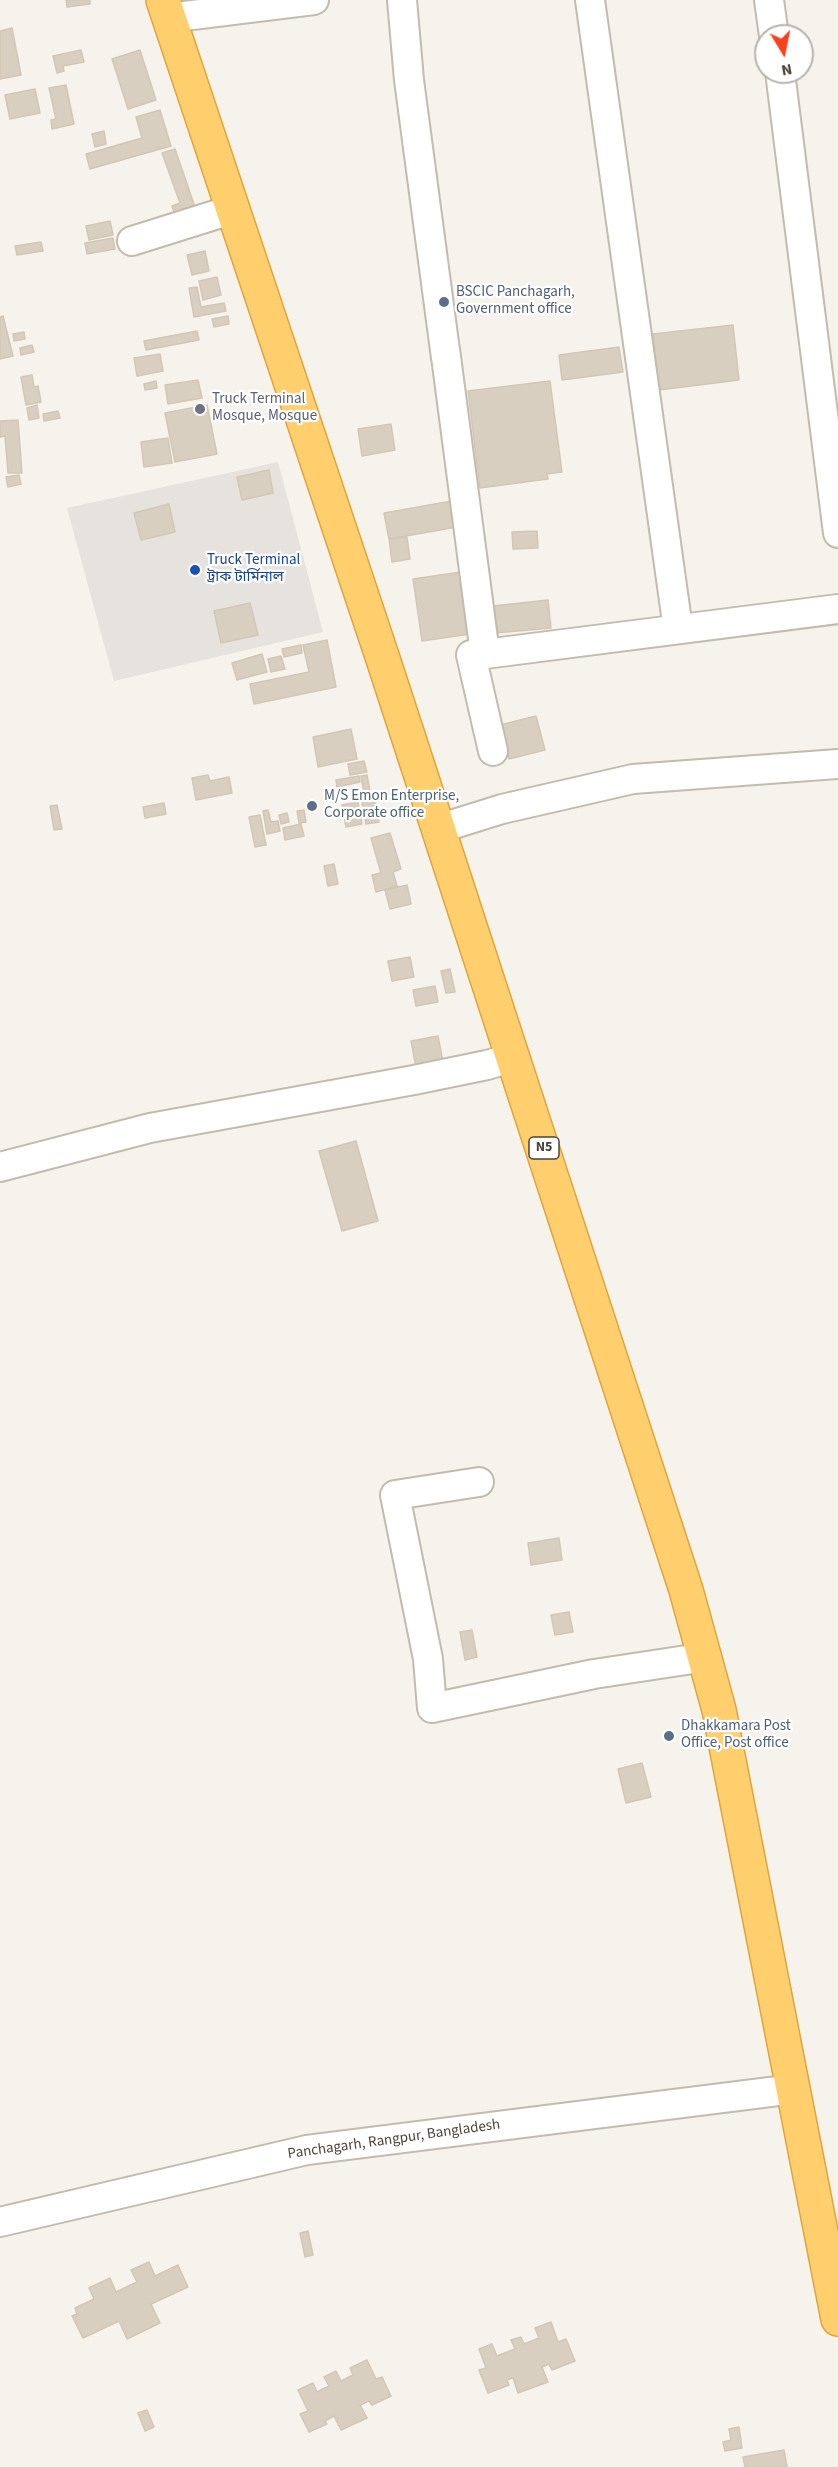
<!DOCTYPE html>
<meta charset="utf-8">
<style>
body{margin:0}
#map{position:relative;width:838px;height:2467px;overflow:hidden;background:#f6f3ec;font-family:"Source Sans 3",sans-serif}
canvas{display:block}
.north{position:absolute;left:754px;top:24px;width:60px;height:60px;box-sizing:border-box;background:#fff;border:2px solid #b7b4b0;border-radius:50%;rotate:170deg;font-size:16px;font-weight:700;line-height:24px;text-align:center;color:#4b4439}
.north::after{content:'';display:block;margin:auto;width:21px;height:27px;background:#fc3f1d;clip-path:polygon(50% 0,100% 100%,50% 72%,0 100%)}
</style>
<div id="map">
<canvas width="838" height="2467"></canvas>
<div class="north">N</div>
</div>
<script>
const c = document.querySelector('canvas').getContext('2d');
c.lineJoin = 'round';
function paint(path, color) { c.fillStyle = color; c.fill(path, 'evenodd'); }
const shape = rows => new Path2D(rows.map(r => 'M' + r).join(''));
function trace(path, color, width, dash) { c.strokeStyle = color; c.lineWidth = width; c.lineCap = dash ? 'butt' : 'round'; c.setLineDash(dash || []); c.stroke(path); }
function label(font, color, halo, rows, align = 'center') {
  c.font = font + ' "Source Sans 3","Noto Sans Bengali",sans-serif'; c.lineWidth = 4.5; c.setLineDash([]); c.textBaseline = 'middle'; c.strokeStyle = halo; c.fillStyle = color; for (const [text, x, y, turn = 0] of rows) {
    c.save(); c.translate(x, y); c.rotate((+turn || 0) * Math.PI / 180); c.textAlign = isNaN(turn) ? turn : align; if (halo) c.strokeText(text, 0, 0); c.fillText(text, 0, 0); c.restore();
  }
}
const industrial = shape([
 [278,462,323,632,114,681,67,508]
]);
const building = shape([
 [66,0,90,0,90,4,67,7,66,0],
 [12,28,21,75,0,79,0,31,12,28],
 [81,50,84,62,63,66,64,71,57,73,53,56,81,50],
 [140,50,156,100,128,109,112,59,140,50],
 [66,85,74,124,52,129,51,120,56,119,49,88,66,85],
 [35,89,40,113,10,119,5,95,35,89],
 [160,110,171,146,90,169,86,154,142,138,136,117,160,110],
 [104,131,106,144,95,147,92,134,104,131],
 [175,149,196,210,176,218,172,206,180,203,162,153,175,149],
 [110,221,113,235,89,240,86,226,110,221],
 [113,238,115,249,87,254,85,243,113,238],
 [41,242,43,251,17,255,15,246,41,242],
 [205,251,209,271,192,275,187,255,205,251],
 [217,277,221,295,203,300,199,281,217,277],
 [197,287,201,307,224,303,226,311,194,317,189,288,197,287],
 [3,316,13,356,0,359,0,317,3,316],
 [228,316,229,324,214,327,212,319,228,316],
 [733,325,739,380,659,390,653,334,733,325],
 [197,331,199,340,146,350,144,341,197,331],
 [24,332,25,339,14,341,13,334,24,332],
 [32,345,34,352,21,355,20,348,32,345],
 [619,347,623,372,562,380,559,355,619,347],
 [160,354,163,371,137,376,134,358,160,354],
 [32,375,34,387,38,386,41,402,26,405,21,377,32,375],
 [198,380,202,398,168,404,165,385,198,380],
 [156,381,157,388,145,390,144,384,156,381],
 [550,381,562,472,547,474,548,479,480,488,468,391,550,381],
 [37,405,39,418,29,420,27,408,37,405],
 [207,405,217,454,175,462,165,413,207,405],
 [58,411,60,418,44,421,43,414,58,411],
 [18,420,22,473,8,473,5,436,0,437,0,421,18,420],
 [391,424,395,450,362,456,358,429,391,424],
 [168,438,172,463,144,467,141,442,168,438],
 [269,470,273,493,242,500,237,477,269,470],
 [19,475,21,484,8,487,6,477,19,475],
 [452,501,457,527,389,539,384,513,452,501],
 [169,504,175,532,141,540,134,513,169,504],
 [537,531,538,548,513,549,512,532,537,531],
 [407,537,410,559,392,562,389,539,407,537],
 [461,572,470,634,422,641,413,579,461,572],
 [548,600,551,628,496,633,493,606,548,600],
 [250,603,258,635,221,643,214,611,250,603],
 [327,640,336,687,254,704,250,684,309,672,303,645,327,640],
 [301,645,302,653,284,657,282,649,301,645],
 [262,654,267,672,237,680,232,663,262,654],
 [281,656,285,669,271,672,268,659,281,656],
 [536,716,545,750,509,759,500,725,536,716],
 [351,729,357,759,318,767,313,737,351,729],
 [364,761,367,772,350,775,348,764,364,761],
 [208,775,210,781,229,777,232,793,196,800,192,778,208,775],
 [367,775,371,797,365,798,361,776,367,775],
 [359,776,360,782,337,787,336,780,359,776],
 [375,800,379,822,366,824,362,802,375,800],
 [358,802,362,824,346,827,342,805,358,802],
 [164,803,166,814,145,818,143,807,164,803],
 [57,805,62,829,54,830,50,806,57,805],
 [268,810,271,822,278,821,280,831,267,834,263,811,268,810],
 [304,810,306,822,299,823,297,811,304,810],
 [287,813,289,822,281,824,279,815,287,813],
 [260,815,266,845,255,847,249,817,260,815],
 [301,824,304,836,285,840,283,828,301,824],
 [390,833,401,869,393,872,397,886,376,892,372,875,381,873,371,838,390,833],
 [334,864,338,884,328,886,324,866,334,864],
 [407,885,411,904,390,909,385,890,407,885],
 [410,957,414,977,392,981,388,961,410,957],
 [450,969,455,992,446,993,441,971,450,969],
 [435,986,438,1002,416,1006,413,990,435,986],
 [438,1036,443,1062,416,1067,411,1041,438,1036],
 [356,1141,378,1221,342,1231,319,1151,356,1141],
 [559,1538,562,1560,531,1565,528,1543,559,1538],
 [569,1612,573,1632,555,1635,551,1615,569,1612],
 [472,1630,477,1657,465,1660,460,1632,472,1630],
 [642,1763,651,1797,626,1803,618,1769,642,1763],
 [308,2231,313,2255,305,2257,300,2233,308,2231],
 [149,2262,155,2276,178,2265,188,2287,151,2304,160,2323,127,2339,119,2321,83,2338,72,2316,77,2314,75,2308,94,2299,89,2288,110,2278,116,2292,137,2282,131,2270,149,2262],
 [551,2322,558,2342,566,2339,575,2361,552,2370,549,2364,542,2367,548,2382,518,2393,513,2378,507,2380,509,2385,488,2393,479,2370,486,2368,479,2349,492,2344,497,2356,515,2349,511,2340,521,2337,524,2344,539,2338,535,2328,551,2322],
 [367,2360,376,2379,382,2377,391,2396,372,2405,369,2401,360,2405,367,2418,341,2430,334,2416,325,2421,327,2424,309,2432,300,2414,308,2411,298,2390,313,2383,317,2392,329,2386,324,2377,336,2371,341,2381,353,2375,350,2368,367,2360],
 [147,2410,154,2427,145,2431,138,2413,147,2410],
 [739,2427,742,2448,725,2451,723,2442,731,2440,729,2429,739,2427],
 [784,2450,787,2467,745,2467,743,2457,784,2450]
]);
const minor = shape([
 [402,0,409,80,446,358],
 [590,0,678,629],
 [769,0,774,36],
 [168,18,314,0],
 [780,72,838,533],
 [132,241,234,209],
 [445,349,485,654,838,609],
 [485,654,471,655,493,751],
 [438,829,502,809,633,779,838,764],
 [0,1167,150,1128,414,1080,487,1065,514,1057],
 [479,1482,395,1495,428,1659,432,1708,594,1674,706,1657],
 [0,2222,307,2150,794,2089]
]);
const highway = shape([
 [163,0,383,659,686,1590,719,1710,838,2319]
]);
const markers = [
 [444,302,6,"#5c6f8a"],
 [200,409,6,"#6b7280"],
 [195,570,6,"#1a4fb4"],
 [312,806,6,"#5c6f8a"],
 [669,1736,6,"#5c6f8a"]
];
const shields = [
 [544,1148,30]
];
const shieldNames = [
 ["N5",544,1148]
];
const serviceNames = [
 ["BSCIC Panchagarh,",456,293],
 ["Government office",456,310],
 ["M/S Emon Enterprise,",324,797],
 ["Corporate office",324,814],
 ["Dhakkamara Post",681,1727],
 ["Office, Post office",681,1744]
];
const worshipNames = [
 ["Truck Terminal",212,400],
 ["Mosque, Mosque",212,417]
];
const transitNames = [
 ["Truck Terminal",207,561],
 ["ট্রাক টার্মিনাল",207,578]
];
const streetNames = [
 ["Panchagarh, Rangpur, Bangladesh",394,2140,-8]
];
paint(industrial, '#e6e2dd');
paint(building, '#d8cfc1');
trace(building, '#d3c7b4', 1.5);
trace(minor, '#c2bbae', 32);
trace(highway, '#e0a43c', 36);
trace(minor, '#fff', 28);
trace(highway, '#ffcf6e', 33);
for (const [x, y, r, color] of markers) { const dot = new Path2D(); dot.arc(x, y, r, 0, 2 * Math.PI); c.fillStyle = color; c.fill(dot); trace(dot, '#fff', 2); }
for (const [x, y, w] of shields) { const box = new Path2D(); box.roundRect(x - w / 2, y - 11, w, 22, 4.5); c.fillStyle = '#fff'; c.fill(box); trace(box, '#4b4439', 1.5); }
label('bold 14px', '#4b4439', null, shieldNames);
label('15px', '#4e5e75', '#fff', serviceNames, 'left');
label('15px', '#5b616d', '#fff', worshipNames, 'left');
label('15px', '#164399', '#fff', transitNames, 'left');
label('15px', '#4b4439', '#fff', streetNames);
</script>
